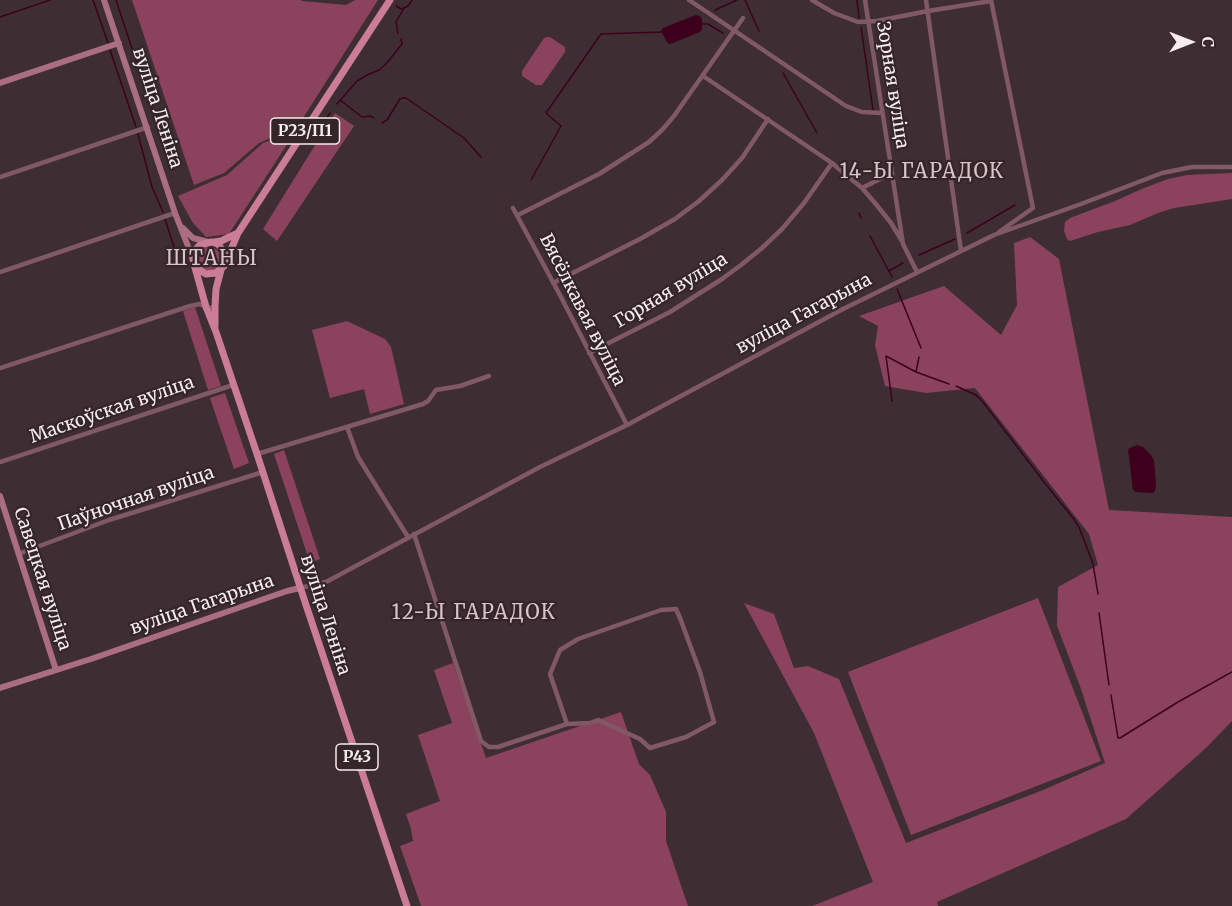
<!DOCTYPE html>
<meta charset="utf-8">
<style>
body{margin:0}
#map{position:relative;width:1232px;height:906px;overflow:hidden;background:#3e2e33;font-family:Merriweather,serif}
canvas{display:block}
.north{position:absolute;left:1160px;top:12px;width:60px;height:60px;-webkit-text-stroke:4px #342529;paint-order:stroke;rotate:90deg;font-size:16px;font-weight:700;line-height:24px;text-align:center;color:#f7ecef}
.north::after{content:'';display:block;margin:auto;width:21px;height:27px;background:#f7ecef;clip-path:polygon(50% 0,100% 100%,50% 72%,0 100%)}
</style>
<div id="map">
<canvas width="1232" height="906"></canvas>
<div class="north">С</div>
</div>
<script>
const c = document.querySelector('canvas').getContext('2d');
c.lineJoin = 'round';
function paint(path, color) { c.fillStyle = color; c.fill(path, 'evenodd'); }
const shape = rows => new Path2D(rows.map(r => 'M' + r).join(''));
function trace(path, color, width, dash) { c.strokeStyle = color; c.lineWidth = width; c.lineCap = dash ? 'butt' : 'round'; c.setLineDash(dash || []); c.stroke(path); }
function label(font, color, halo, rows, align = 'center') {
  c.font = font + ' Merriweather,serif'; c.lineWidth = 4.5; c.setLineDash([]); c.textBaseline = 'middle'; c.strokeStyle = halo; c.fillStyle = color; for (const [text, x, y, turn = 0] of rows) {
    c.save(); c.translate(x, y); c.rotate((+turn || 0) * Math.PI / 180); c.textAlign = isNaN(turn) ? turn : align; if (halo) c.strokeText(text, 0, 0); c.fillText(text, 0, 0); c.restore();
  }
}
const green = shape([
 [132,0,301,0,302,1,346,5,355,0,378,0,298,126,259,143,224,173,194,185],
 [548,37,550,37,565,47,565,52,542,85,536,85,522,76,522,71,544,38],
 [335,113,354,126,277,241,263,229],
 [295,132,229,234,206,237,193,223,178,196,227,175,263,143],
 [1232,173,1232,199,1174,208,1158,213,1130,225,1098,232,1070,241,1067,239,1064,231,1065,222,1070,218,1115,201,1144,188,1168,179,1187,175],
 [1030,237,1059,259,1109,510,1232,517,1232,721,1206,748,1126,819,937,902,938,906,812,906,873,882,814,733,744,603,774,614,794,668,808,666,839,679,906,843,1043,790,1105,763,1080,686,1057,626,1058,587,1098,565,1089,534,975,388,926,393,885,386,875,345,878,326,859,316,944,286,1001,335,1017,305,1014,243],
 '197 259a12 12 0 1 1 24 0a12 12 0 1 1-24 0Z',
 [195,307,221,386,208,390,183,311],
 [347,321,385,339,391,347,404,404,370,414,364,389,330,398,312,330],
 [225,393,249,463,234,469,210,398],
 [284,450,320,559,310,563,274,454],
 [1038,598,1101,761,911,835,848,672],
 [453,663,486,758,621,712,639,764,650,775,666,812,666,841,688,906,421,906,400,846,413,841,411,829,406,814,440,801,418,735,452,723,434,670]
]);
const water = shape([
 [696,15,700,16,702,20,702,29,700,32,673,43,669,44,667,42,661,31,663,28],
 [1137,445,1143,447,1150,454,1154,460,1156,485,1155,491,1153,493,1136,492,1133,490,1128,449]
]);
const stream = shape([
 [93,0,108,43],
 [116,0,161,136],
 [745,0,759,31],
 [857,0,859,18],
 [396,6,401,9,404,8,408,6,412,0],
 [715,10,737,0],
 [0,17,50,0],
 [702,24,708,24,723,33],
 [861,27,873,110],
 [398,33,396,22,404,8],
 [110,50,136,127],
 [783,73,817,133],
 [340,100,362,117,371,116,374,118],
 [337,104,357,81,367,75,379,70,386,64,402,44,401,39],
 [382,123,387,120,400,99,402,98,406,98,464,138,481,157],
 [138,134,152,187,163,212],
 [314,136,330,113],
 [531,180,561,126,546,113,601,34,662,32],
 [859,213,861,218],
 [165,219,180,266],
 [967,233,1015,205],
 [870,236,892,277],
 [919,255,955,239],
 [889,271,903,263],
 [897,289,921,348],
 [916,372,949,384],
 [956,386,976,395,983,402,1044,482,1073,518,1079,527,1093,564,1098,594],
 [892,401,886,356,916,372,919,357],
 [1099,613,1109,685],
 [1111,695,1118,738,1120,738,1178,702,1232,672]
]);
const street = shape([
 [689,0,846,106,862,112,882,113],
 [812,0,834,13,858,22,877,21,928,11,991,1],
 [865,0,903,244,917,272],
 [926,0,961,251],
 [991,0,1033,208,999,232],
 [703,76,832,163,862,188,875,203,891,223,902,241],
 [0,177,148,127],
 [862,188,892,173],
 [513,208,561,297,627,425],
 [518,215,599,174,649,142,662,130,674,116,743,18],
 [0,272,175,213],
 [553,283,640,239,675,219,699,201,722,180,742,158,768,119],
 [589,353,670,312,722,279,741,265,762,248,782,229,804,203,832,163],
 [0,368,190,306,200,304,208,308,215,307],
 [347,427,358,457,408,537],
 [257,454,423,404,428,401,436,390,460,386,489,376],
 [0,462,233,385],
 [414,534,481,741,489,747,498,747,567,724,590,723,598,720,640,739,650,748,686,737,714,722,700,672,680,618,676,609,661,610,578,639,560,650,550,674,567,724],
 [18,554,109,520,263,472],
 [300,588,326,582,540,467,627,425,843,309,994,235,1081,204,1162,173,1192,167,1232,167]
]);
const secondary = shape([
 [104,0,175,213,193,259],
 [0,83,119,43],
 [183,228,193,238,208,242],
 [0,496,56,670],
 [0,688,91,659,287,591,300,588]
]);
const primary = shape([
 [214,242,221,241,238,233],
 [227,259,238,233,390,0],
 [194,264,196,268,206,274,216,273,224,266,225,261,224,252,218,244,211,242,200,245,194,251,193,259,194,264,206,307,216,332,257,454,305,602,407,906],
 [215,326,215,307,216,289,221,270]
]);
const shields = [
 [305,131,69],
 [357,757,42]
];
const shieldNames = [
 ["Р23/П1",305,131],
 ["Р43",357,757]
];
const streetNames = [
 ["Зорная вуліца",892,85,81],
 ["вуліца Леніна",157,108,72],
 ["Горная вуліца",671,291,-31],
 ["Вясёлкавая вуліца",582,310,63],
 ["вуліца Гагарына",804,314,-28],
 ["Маскоўская вуліца",112,410,-19],
 ["Паўночная вуліца",136,499,-19],
 ["Савецкая вуліца",42,579,72],
 ["вуліца Гагарына",202,605,-19],
 ["вуліца Леніна",325,615,72]
];
const neighbourhoodNames = [
 ["14-Ы ГАРАДОК",922,172],
 ["ШТАНЫ",212,259],
 ["12-Ы ГАРАДОК",474,613]
];
paint(green, '#8b425c');
paint(water, '#3d001c');
trace(stream, '#3d001c', 1.5);
trace(street, '#805965', 4.5);
trace(secondary, '#aa6d81', 6);
trace(primary, '#cb7c96', 7);
for (const [x, y, w] of shields) { const box = new Path2D(); box.roundRect(x - w / 2, y - 13, w, 26, 4.5); c.fillStyle = '#342529'; c.fill(box); trace(box, '#f7ecef', 1.5); }
label('bold 16px', '#f7ecef', null, shieldNames);
label('18px', '#f7ecef', '#342529', streetNames);
c.letterSpacing = '1.5px';
label('20px', '#d8c3c9', '#342529', neighbourhoodNames);
c.letterSpacing = '0px';
</script>
